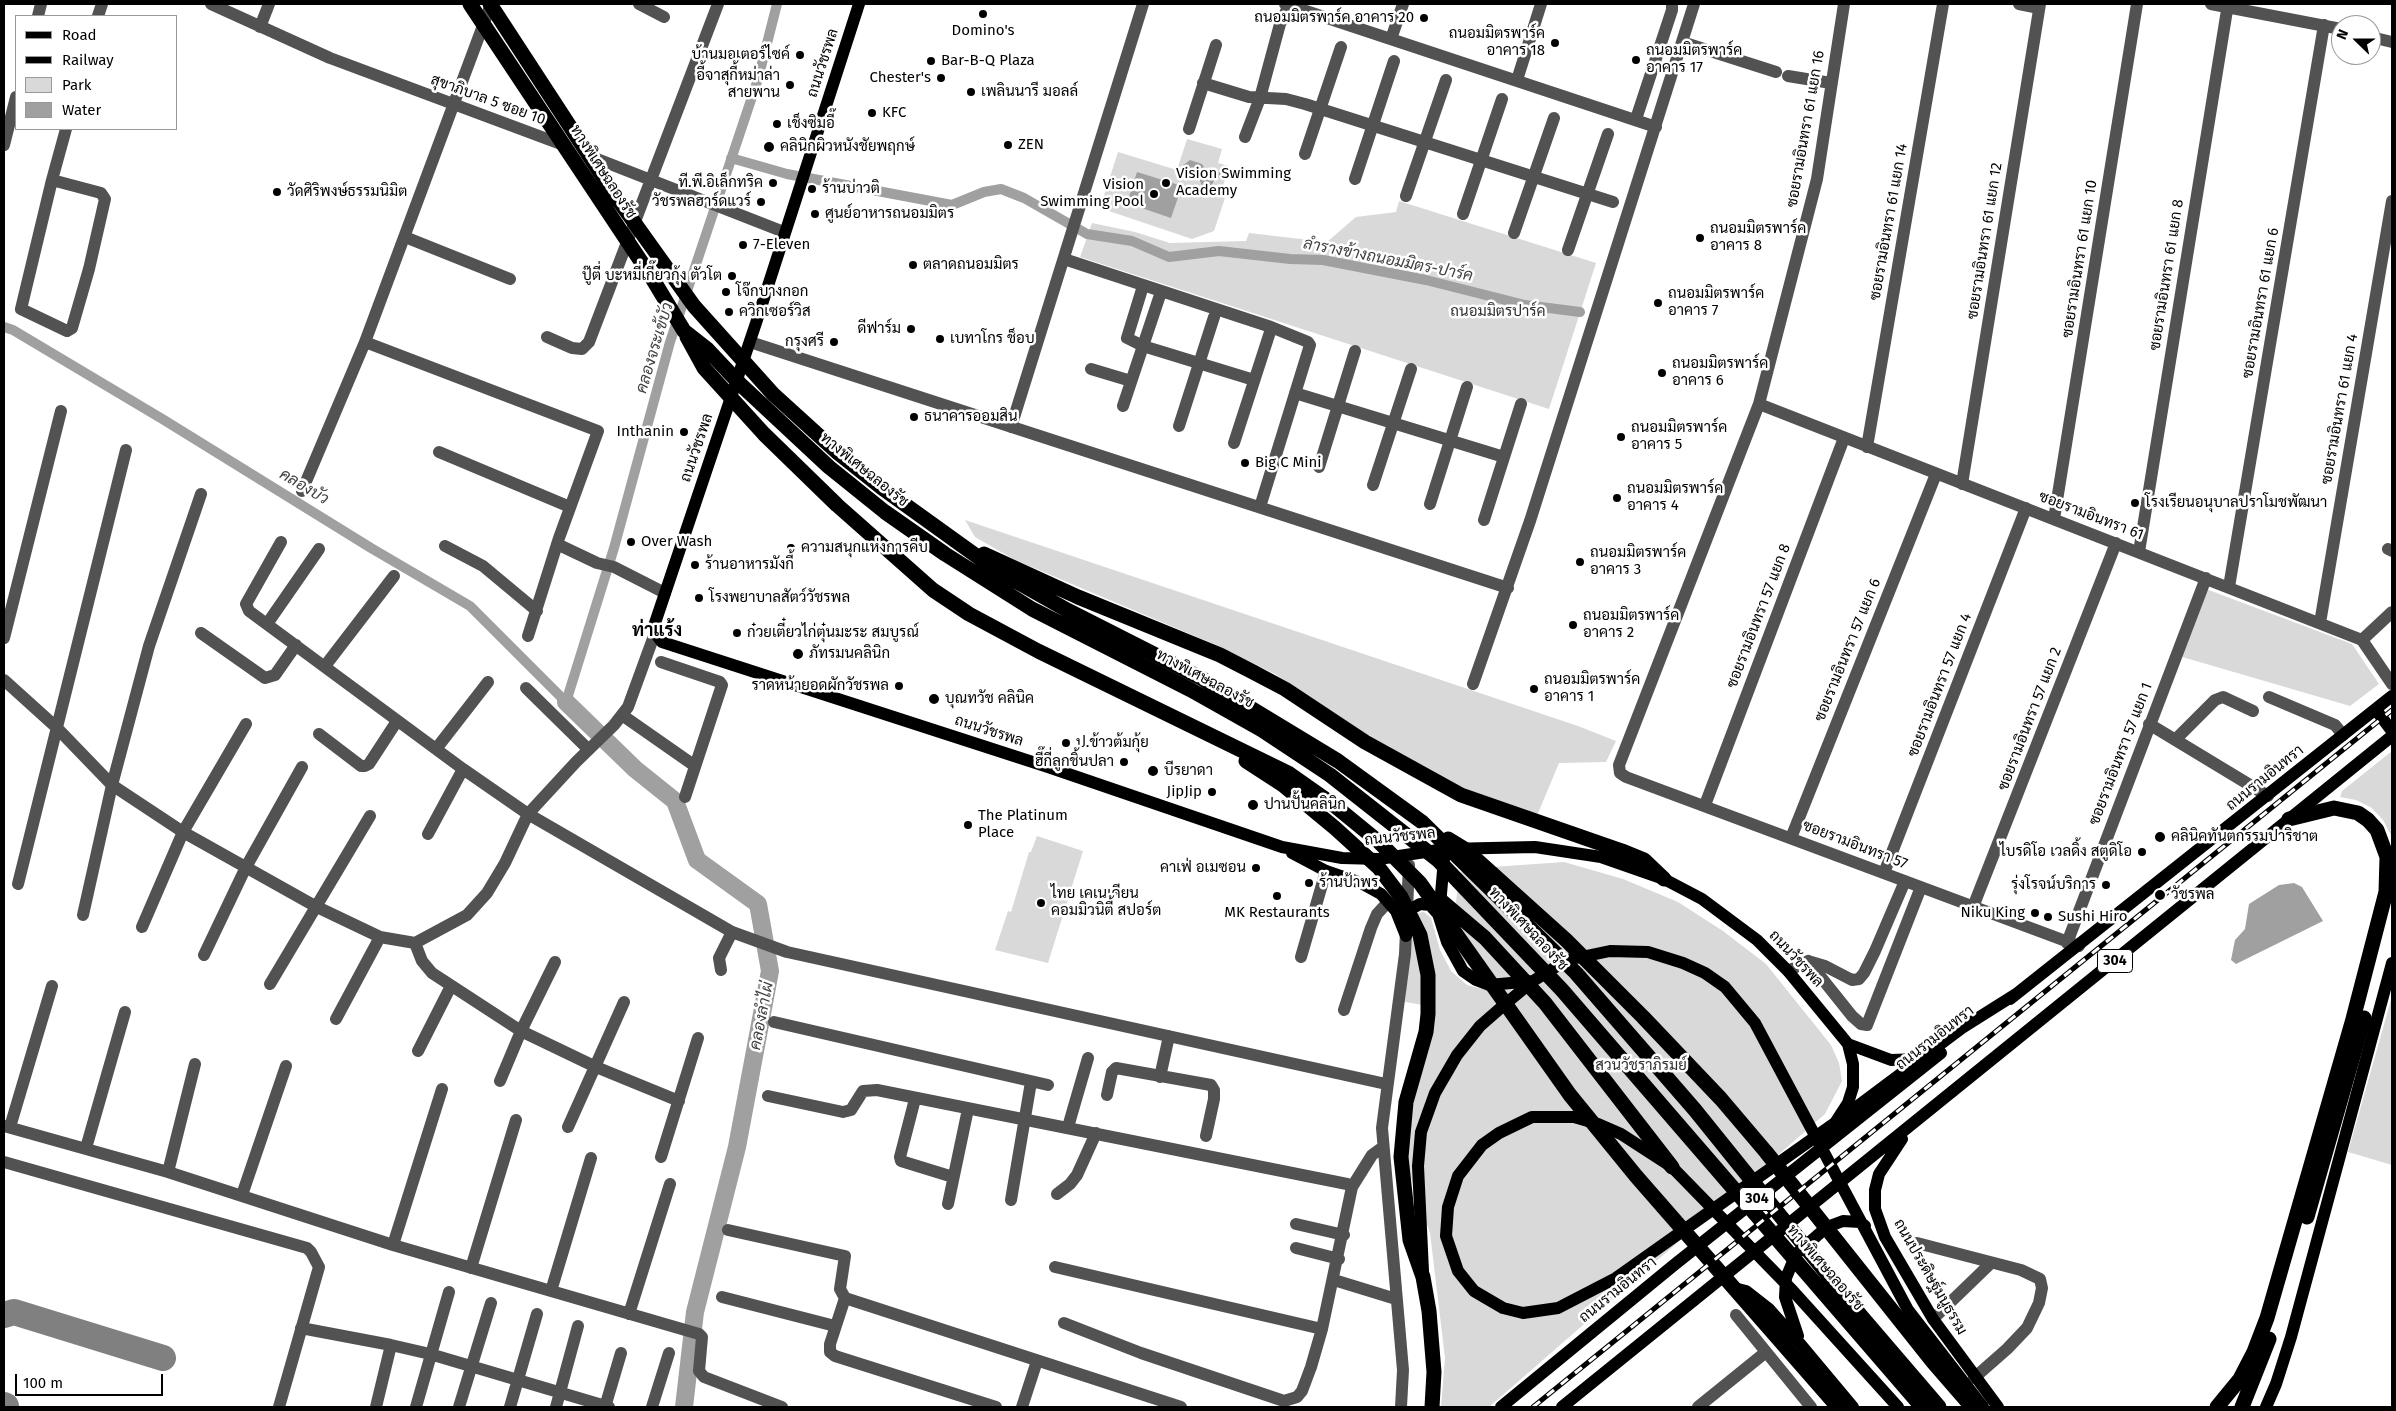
<!DOCTYPE html>
<meta charset="utf-8">
<style>
body{margin:0}
#map{position:relative;width:2396px;height:1411px;overflow:hidden;background:#fff;font-family:"Fira Sans",sans-serif}
canvas{display:block}
.frame{position:absolute;inset:0;border:5px solid #000;pointer-events:none}
.legend{position:absolute;left:15px;top:15px;width:162px;height:115px;box-sizing:border-box;background:#fff;border:1px solid #999;margin:0;padding:6px 9px;list-style:none;font-size:15px;color:#000}
.legend li{display:flex;align-items:center;gap:10px;height:25px}
.legend b{width:25px;border:1px solid #999}
.north{position:absolute;left:2331px;top:15px;width:50px;height:50px;box-sizing:border-box;background:#fff;border:1px solid #999;border-radius:50%;rotate:292deg;font-size:14px;font-weight:700;line-height:20px;text-align:center;color:#000}
.north::after{content:'';display:block;margin:auto;width:18px;height:22px;background:#000;clip-path:polygon(50% 0,100% 100%,50% 72%,0 100%)}
.scale{position:absolute;left:15px;top:1374px;width:148px;height:22px;box-sizing:border-box;border:2px solid #000;border-top:0;padding-left:6px;font-size:15px;line-height:18px;white-space:nowrap;color:#000;-webkit-text-stroke:4px #fff;paint-order:stroke}
</style>
<div id="map">
<canvas width="2396" height="1411"></canvas>
<div class="frame"></div>
<ul class="legend">
<li><b style="height:6px;background:#000"></b>Road</li>
<li><b style="height:6px;background:#000"></b>Railway</li>
<li><b style="height:14px;background:#d9d9d9"></b>Park</li>
<li><b style="height:14px;background:#a0a0a0"></b>Water</li>
</ul>
<div class="north">N</div>
<div class="scale">100 m</div>
</div>
<script>
const c = document.querySelector('canvas').getContext('2d');
c.lineJoin = 'round';
function paint(path, color) { c.fillStyle = color; c.fill(path, 'evenodd'); }
const shape = rows => new Path2D(rows.map(r => 'M' + r).join(''));
function trace(path, color, width, dash) { c.strokeStyle = color; c.lineWidth = width; c.lineCap = dash ? 'butt' : 'round'; c.setLineDash(dash || []); c.stroke(path); }
function label(font, color, halo, rows, align = 'center') {
  c.font = font + ' "Fira Sans",Sarabun,sans-serif'; c.lineWidth = 5; c.setLineDash([]); c.textBaseline = 'middle'; c.strokeStyle = halo; c.fillStyle = color; for (const [text, x, y, turn = 0] of rows) {
    c.save(); c.translate(x, y); c.rotate((+turn || 0) * Math.PI / 180); c.textAlign = isNaN(turn) ? turn : align; if (halo) c.strokeText(text, 0, 0); c.fillText(text, 0, 0); c.restore();
  }
}
const green = shape([
 [1187,139,1222,149,1218,163,1229,166,1220,196,1225,198,1214,231,1192,239,1100,208,1118,152,1177,170],
 [1399,201,1596,263,1549,409,1080,257,1092,223,1135,232,1170,243,1246,241,1249,233,1327,242,1356,217,1396,212],
 [965,520,1578,726,1616,741,1606,762,1559,763,1536,818,1495,804,1400,757,1275,674,1216,645,1015,560,975,537],
 [2206,589,2352,644,2379,684,2350,706,2179,656],
 [2392,751,2392,837,2383,820,2372,808,2356,800,2340,797,2342,791],
 [1037,836,1083,851,1048,963,995,950,1008,911,1011,912,1029,852,1031,852],
 [1564,862,1623,879,1678,902,1723,931,1766,964,1831,1045,1839,1063,1842,1081,1825,1114,1489,1407,1441,1407,1445,1358,1430,1233,1406,1164,1409,1124,1435,1007,1405,1002,1409,935,1417,913,1424,912,1431,918,1440,950,1451,971,1467,985,1482,989,1503,990,1478,975,1464,961,1457,947,1453,931,1459,875,1464,869],
 [2392,996,2392,1165,2348,1152]
]);
const water = shape([
 [1190,160,1202,164,1209,174,1221,172,1222,178,1215,178,1212,185,1205,189,1202,187,1199,177,1189,178,1183,173,1182,166],
 [1137,172,1182,186,1171,218,1127,203],
 [2294,883,2302,887,2323,921,2236,964,2231,960,2235,940,2245,929,2249,904,2279,885]
]);
const canal = shape([
 [731,158,787,174,952,205,984,192,1001,189,1024,198,1087,234,1132,241,1169,257,1219,251,1290,259,1323,260,1426,280,1525,305,1580,312],
 [4,327,13,330,164,420,371,548,470,606,566,702,614,548,670,342,758,79,777,4]
]);
const river = shape([
 [566,702,635,769,675,801,697,860,758,904,770,971,737,1147,695,1312,684,1407]
]);
const taxiway = shape([
 [4,1315,14,1312,163,1358],
 [4,1405,6,1406]
]);
const minor = shape([
 [211,4,330,58,566,146],
 [639,4,664,17],
 [1285,4,1656,127],
 [1844,4,1817,179,1759,404,1619,765,1620,773,1626,777,2079,946],
 [2019,4,2039,8],
 [2211,4,2341,29],
 [38,16,41,4],
 [98,16,102,4],
 [260,27,269,4],
 [2371,37,2392,42],
 [1391,39,1403,4],
 [1682,42,1776,72],
 [1788,76,1831,83],
 [1517,80,1541,4],
 [1203,83,1249,97,1286,99,1305,104,1613,202],
 [1636,119,1672,10,1672,4],
 [1189,129,1216,45],
 [1245,137,1260,98,1280,24,1289,5],
 [4,145,16,97],
 [1305,154,1341,47],
 [587,155,784,232],
 [1355,179,1394,61],
 [52,180,101,193,105,199,89,269,72,328,67,331,21,309,52,180,66,129],
 [1406,196,1446,80],
 [1463,214,1502,99],
 [1514,233,1554,118],
 [405,237,510,279],
 [1568,250,1608,134],
 [1064,259,1271,327,1308,342,1310,345,1260,507],
 [1143,286,1127,338,1143,346,1254,380],
 [547,337,572,348,582,349,589,342,718,4],
 [365,342,598,431,559,538,528,636],
 [750,342,1508,588],
 [1091,369,1131,381],
 [1295,393,1504,457],
 [1759,404,2362,640,2392,684],
 [1123,406,1161,292],
 [1179,426,1214,317],
 [1011,427,1143,4],
 [1234,443,1270,332],
 [1867,447,1943,4],
 [439,452,570,507],
 [1319,467,1355,351],
 [1962,484,2040,4],
 [1373,485,1411,369],
 [302,491,365,342,491,4],
 [1430,504,1467,387],
 [2054,519,2137,4],
 [1484,520,1521,404],
 [281,542,246,604,249,611,463,769,528,814,732,932,787,952,1386,1084],
 [557,544,597,563,614,567,665,593],
 [445,546,483,566,537,611],
 [2388,549,2392,551],
 [2139,552,2228,4],
 [2229,587,2324,25],
 [2320,623,2392,201],
 [267,624,319,549],
 [201,633,265,678,275,675,296,645],
 [4,638,61,411],
 [2362,640,2392,612],
 [661,662,720,682,722,685,685,797],
 [325,666,394,576],
 [4,680,56,727,112,785,183,832,315,906,380,937,415,943,467,915,487,893,505,863,528,814,576,762,614,725,628,707,655,633],
 [1473,684,1530,521,1694,4],
 [526,688,588,749],
 [2269,697,2335,725,2343,735],
 [622,715,695,766],
 [2149,724,2268,796],
 [319,734,361,766,365,766,369,764,397,721],
 [2175,740,2215,700,2223,697,2253,711],
 [436,749,488,682],
 [1705,805,1844,438],
 [428,834,463,769],
 [1791,838,1936,474],
 [1884,873,2026,508],
 [18,884,126,450],
 [1973,907,2116,543],
 [83,915,112,785,149,646,201,494],
 [142,927,183,832,246,724],
 [415,943,422,961,432,973,521,1031,596,1067,679,1101],
 [2067,943,2206,578],
 [204,955,246,867,302,767],
 [1301,957,1326,871],
 [1808,961,1825,966,1852,980,1859,979,1864,973,1875,951,1905,881],
 [721,970,719,958,732,932],
 [1788,971,1808,961,1852,1016,1861,1024,1867,1025,1921,887],
 [270,984,370,816],
 [1344,1010,1371,928,1377,914,1388,902],
 [336,1019,380,937],
 [774,1022,1048,1085],
 [418,1051,451,986],
 [1160,1077,1169,1036],
 [500,1081,521,1031,555,962],
 [1107,1095,1112,1072,1116,1068,1211,1085,1214,1090,1214,1099,1206,1136],
 [768,1096,843,1112,851,1110,863,1091,877,1090,1347,1184,1352,1187],
 [915,1099,900,1157,901,1161,953,1177],
 [4,1126,168,1172,393,1245,699,1334,702,1337,699,1371,704,1377,782,1407],
 [10,1127,52,986],
 [568,1127,624,1002],
 [1068,1127,1088,1058],
 [86,1148,125,1012],
 [661,1157,698,1038],
 [4,1162,307,1248,311,1252,319,1267,279,1407],
 [168,1172,195,1064],
 [1057,1194,1070,1184,1077,1175,1096,1133],
 [242,1195,286,1066],
 [1011,1200,1031,1082],
 [948,1204,968,1109],
 [1296,1224,1344,1235],
 [728,1230,845,1256,840,1289,845,1298,1181,1407],
 [1917,1243,2021,1270,2040,1279,2042,1288,2039,1303,2027,1328,2007,1349,1974,1378],
 [393,1245,442,1089],
 [1296,1248,1339,1259],
 [1055,1267,1322,1329],
 [471,1268,516,1120],
 [1334,1280,1396,1299],
 [551,1291,591,1158],
 [722,1297,835,1326],
 [845,1298,830,1344,830,1352,835,1356,996,1407],
 [629,1314,670,1184],
 [1736,1315,1811,1407],
 [1933,1319,1991,1263],
 [1064,1323,1141,1353,1284,1401,1297,1397,1302,1391,1311,1367,1322,1329,1352,1187,1372,1155,1383,1147],
 [301,1328,391,1345,430,1354,609,1407],
 [376,1407,391,1345],
 [416,1407,449,1292],
 [459,1407,491,1303],
 [510,1407,537,1314],
 [556,1407,578,1326],
 [605,1407,621,1353],
 [652,1407,669,1353],
 [1022,1407,1037,1361],
 [1401,1407,1403,1370,1382,1128,1405,954,1409,865],
 [1698,1407,1766,1352]
]);
const major = shape([
 [859,4,756,323,654,626,655,633,662,642,1048,767,1282,847,1342,858,1379,859,1445,849,1535,847,1601,857,1664,879,1702,899,1757,940,1788,971,1848,1044,1853,1064,1853,1087,1848,1103,1835,1123],
 [2376,710,2392,731],
 [1292,853,1326,871,1361,883,1381,894,1396,911,1406,936],
 [1444,859,1439,917,1447,942,1463,971,1476,980,1489,985,1533,981],
 [1407,921,1411,909,1420,904,1430,905,1438,914],
 [2010,999,2392,696],
 [1848,1044,1891,1060,1920,1059],
 [1902,1139,1879,1174,1875,1190,1875,1209,1885,1237,1933,1319,1998,1407],
 [1423,1271,1418,1166,1421,1132,1435,1093,1457,1055,1480,1026,1504,1005,1533,981,1567,960,1610,951,1648,952,1683,963,1705,973,1725,987,1755,1023,1908,1310,1983,1407],
 [1734,1288,1746,1291,1769,1309,1802,1346,1853,1407],
 [1798,1336,1785,1297,1786,1278,1796,1254,1827,1227,1843,1221,1860,1222,1865,1226],
 [1501,1407,1674,1265,1941,1053],
 [1562,1407,2392,736],
 [1898,1407,1793,1291,1672,1167,1621,1134,1598,1124,1574,1117,1532,1117,1499,1133,1482,1145,1458,1176,1448,1207,1446,1236,1458,1271,1474,1291,1503,1308,1523,1313,1558,1308,1616,1278,1835,1123,1962,1028,2016,994],
 [2266,1407,2276,1384,2291,1337,2392,963]
]);
const highway = shape([
 [470,4,652,278,684,331,707,349,740,384,829,467,885,512,945,554,1032,609,1191,690,1262,730,1330,775,1438,860,1562,990,1922,1407],
 [490,4,616,197,694,306,773,394,838,453,882,488,996,570,1067,610,1201,678,1338,761,1422,822,1576,973,1695,1110,1861,1316,1939,1407],
 [687,337,704,368,764,434,837,505,933,590,969,614,1038,651,1288,773,1335,806,1379,842,1420,883,1570,1095,1636,1176,1838,1407],
 [984,554,1078,597,1220,655,1253,672,1285,689,1365,742,1461,795,1622,851,1644,860,1664,879],
 [1246,761,1283,785,1335,828,1379,868,1401,897,1420,935,1428,975,1428,1014,1426,1032,1406,1102,1401,1157,1410,1240,1423,1277,1429,1311,1434,1372,1432,1407],
 [1448,839,1466,850,1566,940,1643,1017,1721,1099,1766,1152,1933,1362,1972,1407],
 [1439,899,1485,938,1545,1003,1672,1167],
 [2307,1217,2364,1018],
 [2217,1407,2240,1379,2254,1352,2267,1318,2353,1019,2386,892,2387,857,2377,830,2368,820,2358,813,2334,808,2289,819],
 [2242,1407,2269,1339]
]);
const rail = shape([
 [1533,1407,2392,710]
]);
const markers = [
 [983,14,5,"#000"],
 [1424,18,5,"#000"],
 [1555,43,5,"#000"],
 [800,55,5,"#000"],
 [1636,60,5,"#000"],
 [931,61,5,"#000"],
 [941,78,5,"#000"],
 [790,85,5,"#000"],
 [971,92,5,"#000"],
 [872,113,5,"#000"],
 [777,124,5,"#000"],
 [1008,145,5,"#000"],
 [769,147,6,"#000"],
 [773,183,5,"#000"],
 [1166,183,5,"#000"],
 [812,189,5,"#000"],
 [277,192,5,"#000"],
 [1154,194,5,"#000"],
 [761,202,5,"#000"],
 [815,214,5,"#000"],
 [1700,238,5,"#000"],
 [743,245,5,"#000"],
 [913,265,5,"#000"],
 [732,276,5,"#000"],
 [726,292,5,"#000"],
 [1658,303,5,"#000"],
 [729,312,5,"#000"],
 [911,329,5,"#000"],
 [940,339,5,"#000"],
 [834,342,5,"#000"],
 [1662,373,5,"#000"],
 [914,417,5,"#000"],
 [684,432,5,"#000"],
 [1621,437,5,"#000"],
 [1245,463,5,"#000"],
 [1617,498,5,"#000"],
 [2135,503,5,"#000"],
 [631,542,5,"#000"],
 [791,548,5,"#000"],
 [1580,562,5,"#000"],
 [695,565,5,"#000"],
 [699,598,5,"#000"],
 [1573,625,5,"#000"],
 [737,633,5,"#000"],
 [798,654,6,"#000"],
 [899,686,5,"#000"],
 [1534,689,5,"#000"],
 [934,699,6,"#000"],
 [1066,743,5,"#000"],
 [1124,762,5,"#000"],
 [1153,771,6,"#000"],
 [1212,792,5,"#000"],
 [1253,805,6,"#000"],
 [968,825,5,"#000"],
 [2160,837,6,"#000"],
 [2142,852,5,"#000"],
 [1256,868,5,"#000"],
 [1309,883,5,"#000"],
 [2106,885,5,"#000"],
 [2160,895,6,"#000"],
 [1277,896,5,"#000"],
 [1041,903,5,"#000"],
 [2035,913,5,"#000"],
 [2048,917,5,"#000"]
];
const shields = [
 [2115,961,35],
 [1757,1199,35]
];
const shieldNames = [
 ["304",2115,961],
 ["304",1757,1199]
];
const poiNames = [
 ["ถนอมมิตรพาร์ค อาคาร 20",1414,18,"right"],
 ["Domino's",983,31,"center"],
 ["ถนอมมิตรพาร์ค",1545,34,"right"],
 ["อาคาร 18",1545,51,"right"],
 ["ถนอมมิตรพาร์ค",1646,51],
 ["อาคาร 17",1646,68],
 ["บ้านมอเตอร์ไซค์",790,55,"right"],
 ["Bar-B-Q Plaza",941,61],
 ["อี้จาสุกี้หม่าล่า",780,76,"right"],
 ["สายพาน",780,93,"right"],
 ["Chester's",931,78,"right"],
 ["เพลินนารี มอลล์",981,92],
 ["KFC",882,113],
 ["เช็งซิมอี๊",787,124],
 ["ZEN",1018,145],
 ["คลินิกผิวหนังชัยพฤกษ์",780,147],
 ["Vision Swimming",1176,174],
 ["Academy",1176,191],
 ["ที.พี.อิเล็กทริค",763,183,"right"],
 ["Vision",1144,185,"right"],
 ["Swimming Pool",1144,202,"right"],
 ["ร้านบ่าวติ",822,189],
 ["วัดศิริพงษ์ธรรมนิมิต",287,192],
 ["วัชรพลฮาร์ดแวร์",751,202,"right"],
 ["ศูนย์อาหารถนอมมิตร",825,214],
 ["ถนอมมิตรพาร์ค",1710,229],
 ["อาคาร 8",1710,246],
 ["7-Eleven",753,245],
 ["ตลาดถนอมมิตร",923,265],
 ["ปู๊ตี่ บะหมี่เกี๊ยวกุ้ง ตัวโต",722,276,"right"],
 ["โจ๊กบางกอก",736,292],
 ["ถนอมมิตรพาร์ค",1668,294],
 ["อาคาร 7",1668,311],
 ["ควิกเซอร์วิส",739,312],
 ["ดีฟาร์ม",901,329,"right"],
 ["เบทาโกร ช็อบ",950,339],
 ["กรุงศรี",824,342,"right"],
 ["ถนอมมิตรพาร์ค",1672,364],
 ["อาคาร 6",1672,381],
 ["ธนาคารออมสิน",924,417],
 ["ถนอมมิตรพาร์ค",1631,428],
 ["อาคาร 5",1631,445],
 ["Inthanin",674,432,"right"],
 ["Big C Mini",1255,463],
 ["ถนอมมิตรพาร์ค",1627,489],
 ["อาคาร 4",1627,506],
 ["โรงเรียนอนุบาลปราโมชพัฒนา",2145,503],
 ["Over Wash",641,542],
 ["ความสนุกแห่งการคีบ",801,548],
 ["ถนอมมิตรพาร์ค",1590,553],
 ["อาคาร 3",1590,570],
 ["ร้านอาหารมังกี้",705,565],
 ["โรงพยาบาลสัตว์วัชรพล",709,598],
 ["ถนอมมิตรพาร์ค",1583,616],
 ["อาคาร 2",1583,633],
 ["ก๋วยเตี๋ยวไก่ตุ๋นมะระ สมบูรณ์",747,633],
 ["ภัทรมนคลินิก",809,654],
 ["ถนอมมิตรพาร์ค",1544,680],
 ["อาคาร 1",1544,697],
 ["ราดหน้ายอดผักวัชรพล",889,686,"right"],
 ["บุณทวัช คลินิค",945,699],
 ["ป.ข้าวต้มกุ้ย",1076,743],
 ["ฮี๊กี่ลูกชิ้นปลา",1114,762,"right"],
 ["บีรยาดา",1164,771],
 ["JipJip",1202,792,"right"],
 ["ปานปั้นคลินิก",1264,805],
 ["The Platinum",978,816],
 ["Place",978,833],
 ["คลินิคทันตกรรมปาริชาต",2171,837],
 ["ไบรดิโอ เวลดิ้ง สตูดิโอ",2132,852,"right"],
 ["คาเฟ่ อเมซอน",1246,868,"right"],
 ["ร้านป้าพร",1319,883],
 ["รุ่งโรจน์บริการ",2096,885,"right"],
 ["ไทย เคเนเดียน",1051,894],
 ["คอมมิวนิตี้ สปอร์ต",1051,911],
 ["วัชรพล",2171,895],
 ["MK Restaurants",1277,913,"center"],
 ["Niku King",2025,913,"right"],
 ["Sushi Hiro",2058,917]
];
const streetNames = [
 ["ถนนวัชรพล",823,63,-72],
 ["สุขาภิบาล 5 ซอย 10",488,100,20],
 ["ซอยรามอินทรา 61 แยก 16",1806,129,-80],
 ["ทางพิเศษฉลองรัช",603,172,57],
 ["ซอยรามอินทรา 61 แยก 14",1889,222,-80],
 ["ซอยรามอินทรา 61 แยก 12",1985,241,-81],
 ["ซอยรามอินทรา 61 แยก 10",2080,259,-81],
 ["ซอยรามอินทรา 61 แยก 8",2167,275,-81],
 ["ซอยรามอินทรา 61 แยก 6",2261,303,-80],
 ["ซอยรามอินทรา 61 แยก 4",2340,409,-80],
 ["ถนนวัชรพล",697,448,-71],
 ["ทางพิเศษฉลองรัช",864,470,39],
 ["ซอยรามอินทรา 61",2091,516,21],
 ["ซอยรามอินทรา 57 แยก 8",1759,616,-69],
 ["ซอยรามอินทรา 57 แยก 6",1848,650,-68],
 ["ทางพิเศษฉลองรัช",1205,679,28],
 ["ซอยรามอินทรา 57 แยก 4",1940,685,-69],
 ["ซอยรามอินทรา 57 แยก 2",2030,719,-69],
 ["ถนนวัชรพล",989,731,18],
 ["ซอยรามอินทรา 57 แยก 1",2121,754,-69],
 ["ถนนรามอินทรา",2265,778,-39],
 ["ถนนวัชรพล",1400,837,-6],
 ["ซอยรามอินทรา 57",1855,845,21],
 ["ทางพิเศษฉลองรัช",1528,929,47],
 ["ถนนวัชรพล",1796,959,47],
 ["ถนนรามอินทรา",1935,1038,-38],
 ["ทางพิเศษฉลองรัช",1825,1268,49],
 ["ถนนประดิษฐ์มนูธรรม",1930,1277,60],
 ["ถนนรามอินทรา",1618,1290,-39]
];
const parkNames = [
 ["ถนอมมิตรปาร์ค",1498,312],
 ["สวนวัชราภิรมย์",1641,1066]
];
const waterNames = [
 ["ลำรางข้างถนอมมิตร-ปาร์ค",1388,260,11],
 ["คลองจระเข้บัว",655,348,-73],
 ["คลองบัว",304,487,31],
 ["คลองลำไผ่",762,1016,-79]
];
const quarterNames = [
 ["ท่าแร้ง",657,631]
];
paint(green, '#d9d9d9');
paint(water, '#a0a0a0');
trace(canal, '#a0a0a0', 10);
trace(river, '#a0a0a0', 18);
trace(taxiway, '#808080', 26);
trace(minor, '#525252', 12);
trace(major, '#000', 12);
trace(highway, '#000', 15);
trace(rail, '#000', 5);
trace(rail, '#fff', 3, [9]);
for (const [x, y, r, color] of markers) { const dot = new Path2D(); dot.arc(x, y, r, 0, 2 * Math.PI); c.fillStyle = color; c.fill(dot); trace(dot, '#fff', 2); }
for (const [x, y, w] of shields) { const box = new Path2D(); box.roundRect(x - w / 2, y - 11.5, w, 23, 4); c.fillStyle = '#fff'; c.fill(box); trace(box, '#000', 1); }
label('bold 14px', '#000', null, shieldNames);
label('15px', '#000', '#fff', poiNames, 'left');
label('15px', '#000', '#fff', streetNames);
label('15px', '#303030', '#fff', parkNames);
label('italic 16px', '#414141', '#fff', waterNames);
label('bold 18px', '#000', '#fff', quarterNames);
</script>
